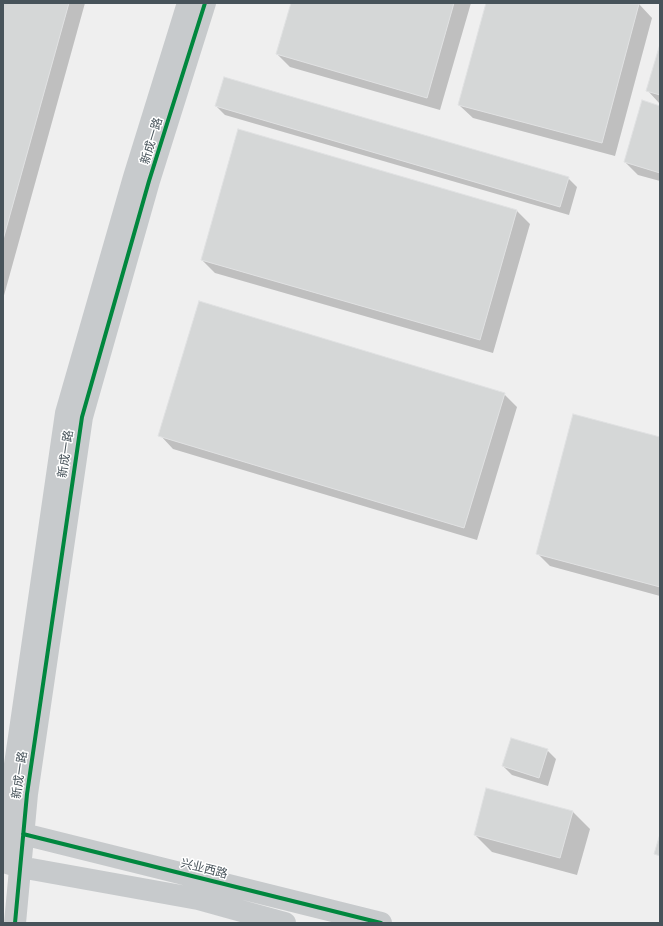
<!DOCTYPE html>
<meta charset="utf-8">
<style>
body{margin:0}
#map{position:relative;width:663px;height:926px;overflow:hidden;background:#efefef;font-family:Manrope,sans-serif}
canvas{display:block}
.frame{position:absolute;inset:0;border:4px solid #47535a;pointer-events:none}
</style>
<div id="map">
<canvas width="663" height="926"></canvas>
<div class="frame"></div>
</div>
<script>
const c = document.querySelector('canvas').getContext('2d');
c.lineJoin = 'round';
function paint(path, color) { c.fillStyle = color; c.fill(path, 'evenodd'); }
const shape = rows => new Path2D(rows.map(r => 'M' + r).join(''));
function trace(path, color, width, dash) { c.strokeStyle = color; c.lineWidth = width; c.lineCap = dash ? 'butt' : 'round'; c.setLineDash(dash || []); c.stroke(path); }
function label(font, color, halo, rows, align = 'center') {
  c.font = font + ' Manrope,"Noto Sans SC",sans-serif'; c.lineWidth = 3; c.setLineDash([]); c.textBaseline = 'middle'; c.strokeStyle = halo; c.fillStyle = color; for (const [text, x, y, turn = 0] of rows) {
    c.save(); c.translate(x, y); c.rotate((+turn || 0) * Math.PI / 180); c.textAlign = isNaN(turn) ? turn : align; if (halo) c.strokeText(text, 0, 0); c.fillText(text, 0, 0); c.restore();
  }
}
const shadow = shape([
 [3,3,85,3,3,299],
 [292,3,471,3,440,110,290,67,277,54],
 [487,3,633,3,639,4,652,18,615,156,473,118,459,105],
 [660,48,660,104,648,91],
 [216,106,568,178,577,187,569,215,225,115],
 [660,107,660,181,638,175,625,162],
 [517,211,530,224,493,353,215,273,202,260],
 [504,394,517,407,477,540,173,449,160,435],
 [660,438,660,596,550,566,537,553],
 [547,750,556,759,548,786,512,775,503,766],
 [487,789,573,812,590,829,577,875,492,852,475,835]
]);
const building = shape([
 [3,3,69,3,3,240,3,3],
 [291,3,454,3,427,98,276,54,291,3],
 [486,3,639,4,602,143,458,105,486,3],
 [660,44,660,95,646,91,660,44],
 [224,77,569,177,560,207,215,106,224,77],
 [642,100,660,106,660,173,624,162,642,100],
 [238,129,517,210,480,340,201,260,238,129],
 [199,301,505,393,464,528,158,436,199,301],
 [573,414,660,437,660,587,536,554,573,414],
 [511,738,548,749,539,778,502,766,511,738],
 [486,788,573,811,560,858,474,835,486,788],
 [660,834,660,856,654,854,660,834]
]);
const secondary = shape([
 [23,834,381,923],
 [7,850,11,792,66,413,134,177,188,3],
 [7,863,20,867,198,899,285,923],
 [15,923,27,794,82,417,149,181,205,3]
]);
const cycleway = shape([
 [23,834,381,923],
 [15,923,27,794,82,417,149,181,205,3]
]);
const streetNames = [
 ["新成一路",152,141,-73],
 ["新成一路",66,454,-82],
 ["新成一路",20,775,-82],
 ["兴业西路",204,869,14]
];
paint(shadow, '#0003');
paint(building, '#d5d7d7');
trace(building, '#e0e1e2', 1);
trace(secondary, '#c7cacc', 22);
trace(cycleway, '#00873e', 4);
label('12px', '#47535a', '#fff', streetNames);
</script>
